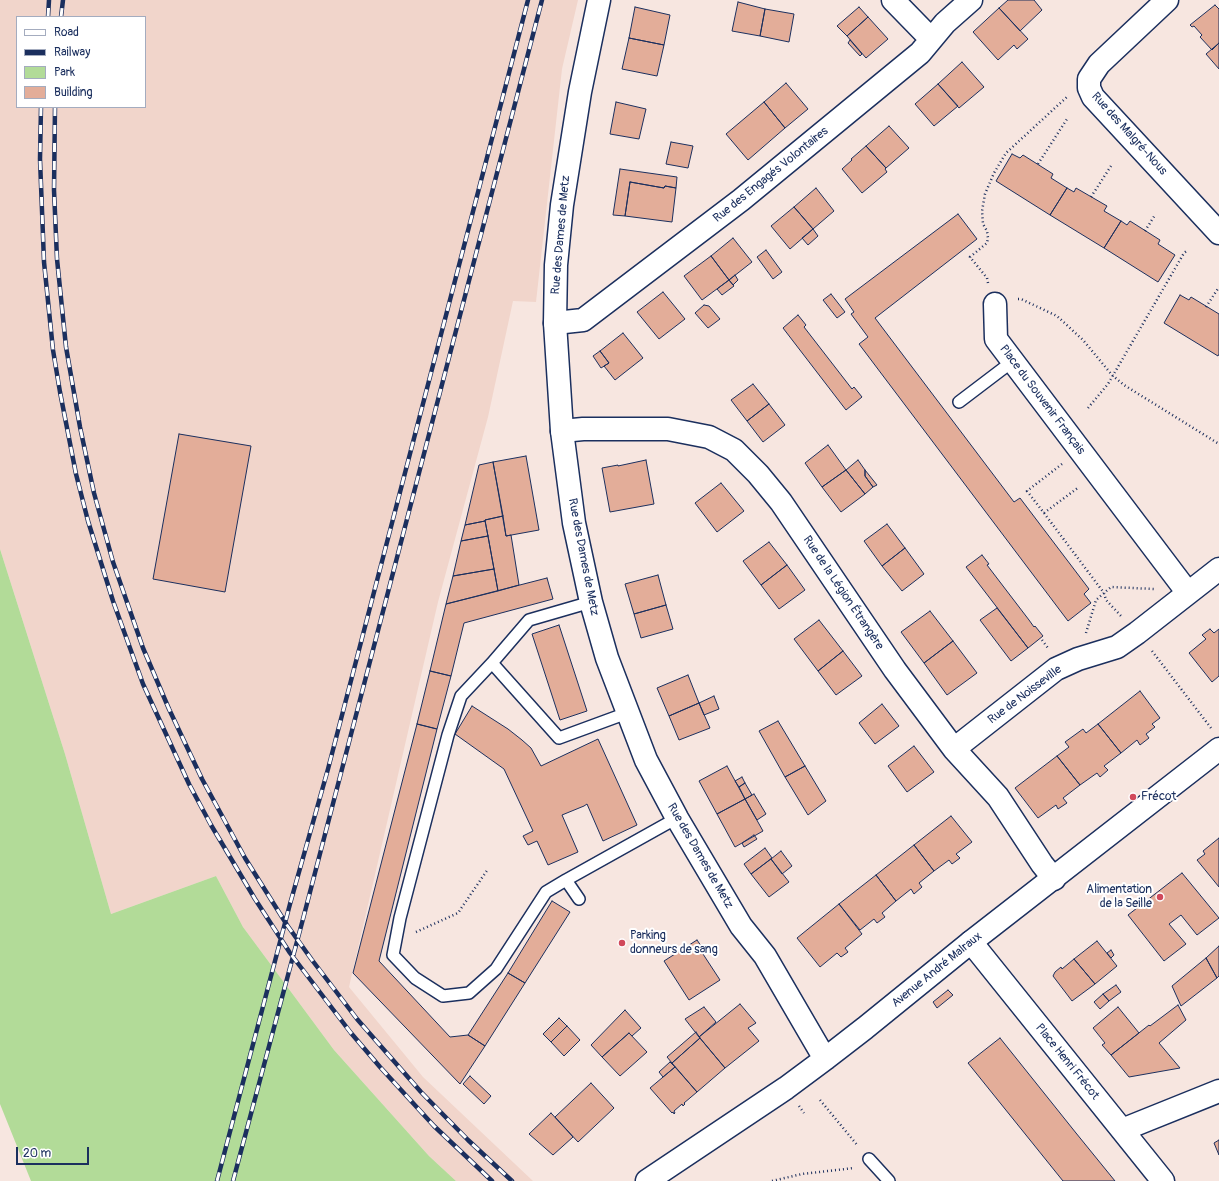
<!DOCTYPE html>
<meta charset="utf-8">
<style>
body{margin:0}
#map{position:relative;width:1219px;height:1181px;overflow:hidden;background:#f7e6e0;font-family:Pangolin,sans-serif}
canvas{display:block}
.legend{position:absolute;left:16px;top:16px;width:130px;height:92px;box-sizing:border-box;background:#fff;border:1px solid #a4acbf;margin:0;padding:5px 7px;list-style:none;font-size:12px;color:#1b2f5e}
.legend li{display:flex;align-items:center;gap:8px;height:20px}
.legend b{width:20px;border:1px solid #a4acbf}
.scale{position:absolute;left:16px;top:1147px;width:73px;height:18px;box-sizing:border-box;border:2px solid #1b2f5e;border-top:0;padding-left:5px;font-size:12px;line-height:14px;white-space:nowrap;color:#1b2f5e;-webkit-text-stroke:3px #fff;paint-order:stroke}
</style>
<div id="map">
<canvas width="1219" height="1181"></canvas>
<ul class="legend">
<li><b style="height:5px;background:#fff"></b>Road</li>
<li><b style="height:5px;background:#1b2f5e"></b>Railway</li>
<li><b style="height:11px;background:#b2db98"></b>Park</li>
<li><b style="height:11px;background:#e3ad99"></b>Building</li>
</ul>
<div class="scale">20 m</div>
</div>
<script>
const c = document.querySelector('canvas').getContext('2d');
c.lineJoin = 'round';
function paint(path, color) { c.fillStyle = color; c.fill(path, 'evenodd'); }
const shape = rows => new Path2D(rows.map(r => 'M' + r).join(''));
function trace(path, color, width, dash) { c.strokeStyle = color; c.lineWidth = width; c.lineCap = dash ? 'butt' : 'round'; c.setLineDash(dash || []); c.stroke(path); }
function label(font, color, halo, rows, align = 'center') {
  c.font = font + ' Pangolin,sans-serif'; c.lineWidth = 4; c.setLineDash([]); c.textBaseline = 'middle'; c.strokeStyle = halo; c.fillStyle = color; for (const [text, x, y, turn = 0] of rows) {
    c.save(); c.translate(x, y); c.rotate((+turn || 0) * Math.PI / 180); c.textAlign = isNaN(turn) ? turn : align; if (halo) c.strokeText(text, 0, 0); c.fillText(text, 0, 0); c.restore();
  }
}
const built = shape([
 [0,0,578,0,562,69,536,302,513,301,488,417,438,602,349,987,423,1077,533,1181,456,1181,429,1156,334,1050,243,927,216,876,111,914,65,754,0,549],
 [17,17,145,17,145,107,17,107]
]);
const green = shape([
 [0,549,65,754,111,914,216,876,243,927,334,1050,429,1156,456,1181,31,1181,0,1104]
]);
const building = shape([
 [1008,0,1034,0,1042,10,1020,31,999,8,1008,0],
 [738,2,765,9,760,36,732,31,738,2],
 [1215,5,1219,9,1219,43,1212,50,1200,37,1202,35,1194,26,1192,27,1190,25,1215,5],
 [635,7,670,15,664,45,629,38,635,7],
 [859,7,868,17,847,36,837,26,859,7],
 [999,8,1028,39,1017,49,1014,45,998,60,973,32,999,8],
 [765,9,794,14,789,42,760,36,765,9],
 [868,17,888,39,866,58,847,36,868,17],
 [629,38,664,45,657,76,622,69,629,38],
 [850,40,862,54,860,56,848,43,850,40],
 [1219,43,1219,69,1206,54,1219,43],
 [962,62,984,87,959,108,938,84,962,62],
 [786,83,808,109,785,128,764,102,786,83],
 [938,84,958,106,934,126,915,104,938,84],
 [616,102,646,109,639,139,610,134,616,102],
 [764,102,785,128,748,160,726,134,764,102],
 [889,126,909,148,886,168,866,146,889,126],
 [671,142,693,146,688,168,666,164,671,142],
 [866,146,886,168,885,169,887,172,862,193,842,169,852,160,851,159,866,146],
 [1012,154,1020,158,1023,155,1053,174,1051,178,1067,188,1050,215,996,181,1012,154],
 [620,169,677,177,676,188,665,186,664,188,630,182,625,216,613,215,620,169],
 [630,182,664,188,665,186,676,188,672,222,625,216,630,182],
 [816,188,834,211,813,229,794,207,816,188],
 [1067,188,1074,192,1076,188,1107,206,1104,211,1121,221,1104,248,1050,215,1067,188],
 [794,207,813,229,790,249,771,226,794,207],
 [958,214,977,239,875,318,1014,502,1020,498,1089,589,1084,594,1091,603,1068,621,859,344,868,337,851,314,854,312,845,299,958,214],
 [1121,221,1127,225,1130,221,1160,240,1158,244,1175,255,1158,282,1104,248,1121,221],
 [813,229,818,236,808,245,802,238,813,229],
 [733,238,752,262,729,280,711,256,733,238],
 [766,250,782,272,773,279,757,257,766,250],
 [711,256,729,280,702,300,684,276,711,256],
 [735,275,738,280,733,285,729,280,735,275],
 [729,280,734,286,722,295,717,289,729,280],
 [663,292,685,319,659,339,637,312,663,292],
 [831,294,845,312,837,318,823,300,831,294],
 [1180,295,1189,300,1191,297,1219,314,1219,354,1218,356,1164,323,1180,295],
 [704,305,709,306,720,319,708,328,695,313,704,305],
 [798,315,806,325,804,327,852,389,854,387,862,397,846,410,783,328,798,315],
 [623,333,643,358,615,380,604,366,609,363,600,351,623,333],
 [600,351,609,363,601,368,593,356,600,351],
 [753,384,769,404,747,421,731,400,753,384],
 [769,404,785,425,763,442,747,421,769,404],
 [179,434,251,446,225,592,153,579,179,434],
 [828,445,846,470,822,487,805,463,828,445],
 [526,456,539,530,506,536,493,462,526,456],
 [646,460,654,504,610,512,602,468,618,465,618,466,646,460],
 [858,460,865,470,865,476,873,487,865,494,846,470,858,460],
 [493,462,503,516,485,520,485,521,465,525,479,465,493,462],
 [846,470,865,494,841,512,822,487,846,470],
 [865,470,877,485,873,487,865,476,865,470],
 [721,483,744,511,717,532,695,503,721,483],
 [503,516,506,536,511,535,519,585,498,591,485,520,503,516],
 [485,521,488,536,461,541,465,525,485,521],
 [887,524,905,548,882,566,864,541,887,524],
 [488,536,494,569,453,576,461,541,488,536],
 [769,542,787,565,761,585,743,561,769,542],
 [905,548,924,574,902,591,882,566,905,548],
 [982,555,989,564,987,565,1029,620,1034,627,1035,626,1043,636,1028,648,966,567,982,555],
 [787,565,805,590,779,609,761,585,787,565],
 [494,569,498,591,446,604,453,576,494,569],
 [658,575,666,605,634,614,625,584,658,575],
 [547,578,553,599,464,623,451,676,430,671,446,604,547,578],
 [666,605,673,629,641,638,634,614,666,605],
 [997,608,1028,648,1011,661,980,620,997,608],
 [930,611,953,641,924,663,901,632,930,611],
 [819,620,843,651,818,671,794,639,819,620],
 [559,625,587,711,560,720,532,634,559,625],
 [1210,629,1214,633,1219,629,1219,676,1212,682,1189,653,1206,639,1202,635,1210,629],
 [953,641,977,673,947,695,924,663,953,641],
 [843,651,862,676,836,695,818,671,843,651],
 [430,671,451,676,437,729,417,724,430,671],
 [688,675,699,703,669,716,657,688,688,675],
 [1140,691,1160,718,1152,724,1155,727,1146,734,1149,738,1140,745,1137,740,1121,753,1098,724,1140,691],
 [714,696,719,709,704,715,699,703,714,696],
 [699,703,710,728,679,740,669,716,699,703],
 [882,704,899,726,875,744,859,723,882,704],
 [472,706,508,729,522,740,531,748,541,766,598,739,637,825,603,841,587,804,584,806,562,815,578,852,548,865,537,841,528,845,523,836,533,831,504,769,455,734,472,706],
 [778,721,805,766,785,777,759,731,778,721],
 [417,724,437,729,379,961,450,1037,468,1035,485,1046,460,1084,353,973,417,724],
 [1098,724,1121,753,1104,766,1108,770,1100,777,1097,773,1080,785,1057,756,1069,747,1065,742,1083,729,1086,733,1098,724],
 [914,746,934,772,907,792,888,766,914,746],
 [1057,756,1080,785,1063,798,1067,803,1058,809,1056,805,1038,818,1015,788,1057,756],
 [727,766,745,799,717,814,699,781,727,766],
 [805,766,826,801,808,815,785,777,805,766],
 [742,777,745,783,739,787,735,781,742,777],
 [745,783,752,795,745,799,739,787,745,783],
 [754,794,766,814,757,820,745,799,754,794],
 [745,799,763,831,735,847,717,814,745,799],
 [951,816,972,842,956,854,960,858,952,864,949,860,934,871,914,845,951,816],
 [754,835,757,839,744,847,742,843,754,835],
 [1219,838,1219,887,1197,860,1205,854,1203,851,1219,838],
 [914,845,934,871,919,883,922,887,914,894,911,889,896,901,876,875,914,845],
 [765,848,772,858,751,874,744,864,765,848],
 [781,851,792,866,782,874,771,859,781,851],
 [771,859,789,882,769,897,751,874,771,859],
 [1182,873,1219,918,1197,935,1181,915,1169,924,1186,944,1164,961,1128,915,1182,873],
 [876,875,896,901,882,913,885,917,877,923,874,919,860,930,839,904,876,875],
 [552,901,570,912,525,983,508,973,552,901],
 [839,904,862,934,845,948,848,952,841,957,837,953,820,967,797,938,839,904],
 [697,940,706,953,703,954,720,980,689,1000,664,961,697,940],
 [1097,941,1117,966,1095,984,1074,959,1097,941],
 [1219,946,1219,976,1217,978,1206,958,1219,946],
 [1111,950,1114,955,1111,958,1107,953,1111,950],
 [1206,958,1217,978,1181,1006,1172,986,1206,958],
 [1074,959,1095,984,1072,1001,1053,976,1055,972,1061,967,1062,969,1074,959],
 [508,973,525,983,485,1046,468,1035,508,973],
 [1116,985,1121,992,1109,1001,1103,994,1116,985],
 [948,990,953,995,937,1008,933,1002,948,990],
 [1103,994,1109,1001,1100,1009,1094,1002,1103,994],
 [740,1004,756,1023,748,1028,759,1041,725,1068,699,1037,740,1004],
 [1178,1005,1186,1020,1159,1043,1180,1068,1129,1077,1111,1055,1149,1025,1150,1026,1178,1005],
 [704,1007,716,1022,699,1037,685,1019,704,1007],
 [1118,1007,1139,1033,1111,1055,1102,1045,1105,1043,1093,1028,1118,1007],
 [625,1010,641,1028,632,1036,629,1033,602,1057,591,1045,625,1010],
 [559,1018,567,1026,551,1042,543,1034,559,1018],
 [567,1026,580,1040,564,1056,551,1042,567,1026],
 [696,1032,700,1038,672,1063,667,1057,696,1032],
 [629,1033,647,1052,620,1076,602,1057,629,1033],
 [700,1038,725,1068,697,1092,672,1063,700,1038],
 [1000,1038,1076,1133,1115,1181,1063,1181,968,1063,1000,1038],
 [670,1062,675,1067,663,1077,659,1072,670,1062],
 [675,1067,697,1092,684,1103,685,1104,683,1106,682,1104,674,1111,675,1113,674,1114,673,1112,672,1113,650,1088,675,1067],
 [470,1076,491,1096,484,1104,463,1084,470,1076],
 [591,1083,614,1108,578,1142,555,1117,591,1083],
 [551,1113,573,1137,553,1155,529,1134,551,1113],
 [1219,1140,1219,1155,1214,1143,1219,1140]
]);
const path = shape([
 [1038,164,1067,119],
 [1091,197,1111,166],
 [1145,231,1155,215],
 [988,283,987,278,970,257,987,243,988,238,987,231,983,224,982,211,985,194,994,173,1006,153,1068,96],
 [1018,299,1021,299,1057,316,1083,340,1112,375,1124,385,1219,444],
 [1206,307,1219,287],
 [1088,408,1108,384,1184,253,1188,250],
 [1062,464,1027,491,1044,513,1079,487],
 [1044,513,1104,593,1106,600,1121,616],
 [1086,633,1096,600,1111,587,1154,589],
 [1042,640,1048,648],
 [1152,651,1211,728],
 [416,932,458,913,488,869],
 [820,1100,858,1146],
 [799,1106,804,1113],
 [772,1181,802,1174,854,1168]
]);
const lane = shape([
 [959,402,1013,361],
 [591,602,529,620,492,663,559,738,627,713],
 [492,663,461,696,448,735,400,918,393,955,415,978,443,996,469,993,496,969,546,892,566,880],
 [579,899,566,880,677,818],
 [869,1159,889,1181]
]);
const street = shape([
 [893,0,931,39],
 [1167,0,1099,64,1089,79,1089,88,1093,97,1219,233],
 [995,304,996,339,1188,593],
 [555,323,583,320,741,200,920,53,945,23,971,0],
 [562,431,583,429,668,429,709,437,734,450,758,474,781,502,895,670,954,749,998,797,1042,864,1054,879],
 [954,749,1056,669,1078,659,1117,647,1137,633,1219,569],
 [971,942,1163,1181],
 [1122,1130,1219,1091]
]);
const secondary = shape([
 [599,0,580,92,562,205,556,265,555,323,562,431,574,523,591,602,607,658,646,760,677,818,741,926,765,956,825,1059],
 [647,1181,786,1088,825,1059,865,1028,971,942,1219,749]
]);
const rail = shape([
 [48,17,49,0],
 [61,17,63,0],
 [41,107,40,159,44,262,53,350,60,392,76,474,88,521,113,601,143,684,189,784,211,825,255,899,290,953,351,1033,380,1067,434,1126,492,1181],
 [55,107,54,190,57,259,66,347,80,427,94,493,113,562,143,648,169,709,202,779,245,858,287,925,312,960,357,1019,421,1092,468,1140,512,1181],
 [217,1181,290,904,328,769,528,0],
 [233,1181,303,919,542,0]
]);
const markers = [
 [1133,797,4,"#d1495b"],
 [1160,897,4,"#d1495b"],
 [622,943,4,"#d1495b"]
];
const streetNames = [
 ["Rue des Malgré-Nous",1129,134,48],
 ["Rue des Engagés Volontaires",771,175,-39],
 ["Rue des Dames de Metz",561,235,-85],
 ["Place du Souvenir Français",1042,400,53],
 ["Rue des Dames de Metz",583,557,79],
 ["Rue de la Légion Étrangère",843,593,56],
 ["Rue de Noisseville",1025,695,-37],
 ["Rue des Dames de Metz",700,856,60],
 ["Avenue André Malraux",937,970,-39],
 ["Place Henri Frécot",1067,1062,51]
];
const poiNames = [
 ["Frécot",1141,797],
 ["Alimentation",1152,890,"right"],
 ["de la Seille",1152,904,"right"],
 ["Parking",630,936],
 ["donneurs de sang",630,950]
];
paint(built, '#f1d5cb');
paint(green, '#b2db98');
paint(building, '#e3ad99');
trace(building, '#1b2f5e', 1);
trace(lane, '#1b2f5e', 14);
trace(street, '#1b2f5e', 25);
trace(secondary, '#1b2f5e', 25);
trace(path, '#1b2f5e', 2.5, [1, 3]);
trace(lane, '#fff', 11);
trace(street, '#fff', 22);
trace(secondary, '#fff', 22);
trace(rail, '#1b2f5e', 4.5);
trace(rail, '#fff', 3, [9]);
for (const [x, y, r, color] of markers) { const dot = new Path2D(); dot.arc(x, y, r, 0, 2 * Math.PI); c.fillStyle = color; c.fill(dot); trace(dot, '#fff', 1.5); }
label('12px', '#1b2f5e', '#fff', streetNames);
label('12px', '#1b2f5e', '#fff', poiNames, 'left');
</script>
